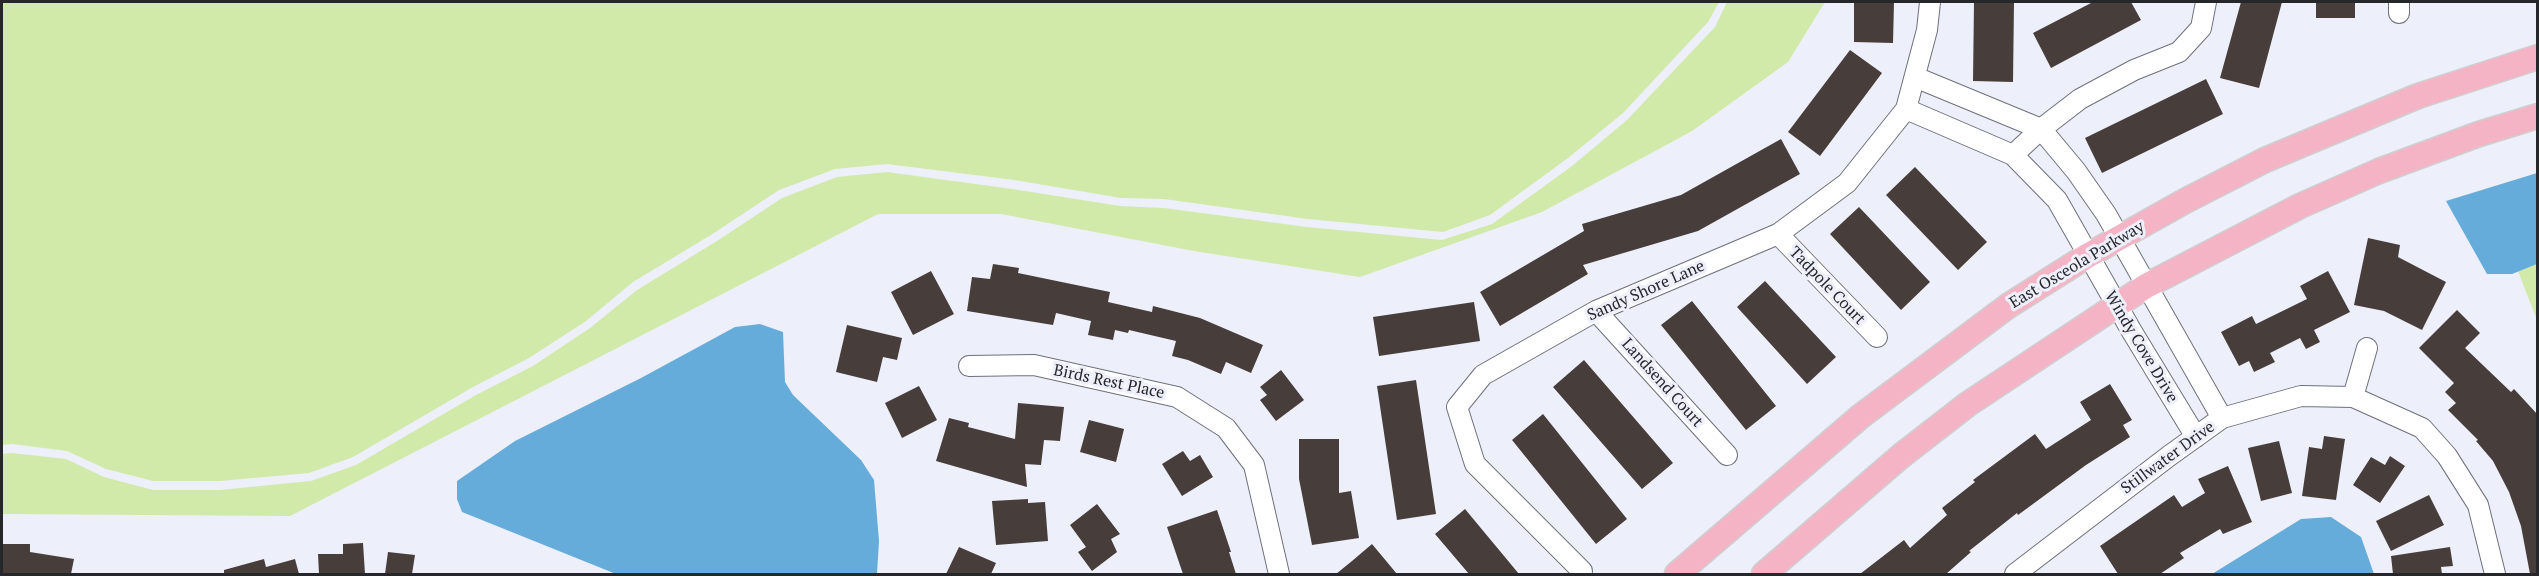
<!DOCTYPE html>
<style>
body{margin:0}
#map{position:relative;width:2539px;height:576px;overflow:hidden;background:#edf0fb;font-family:"PT Serif",serif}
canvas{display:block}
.frame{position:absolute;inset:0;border:3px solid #26272b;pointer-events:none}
</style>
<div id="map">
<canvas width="2539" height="576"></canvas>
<div class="frame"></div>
</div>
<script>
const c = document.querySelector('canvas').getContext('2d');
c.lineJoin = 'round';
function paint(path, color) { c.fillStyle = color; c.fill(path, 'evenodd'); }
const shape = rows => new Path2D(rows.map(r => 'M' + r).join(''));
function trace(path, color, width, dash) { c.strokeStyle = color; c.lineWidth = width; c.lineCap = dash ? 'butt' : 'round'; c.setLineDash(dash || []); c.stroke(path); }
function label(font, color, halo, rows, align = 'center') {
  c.font = font + ' "PT Serif",serif'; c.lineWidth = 6; c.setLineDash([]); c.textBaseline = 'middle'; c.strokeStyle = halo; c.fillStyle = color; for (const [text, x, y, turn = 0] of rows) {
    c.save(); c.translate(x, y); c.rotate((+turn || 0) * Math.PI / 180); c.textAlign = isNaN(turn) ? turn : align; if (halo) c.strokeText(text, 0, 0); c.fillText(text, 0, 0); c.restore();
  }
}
const green = shape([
 [2,2,1719,2,1708,22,1623,113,1568,158,1490,215,1443,232,1308,219,1164,199,1121,198,1014,180,887,164,835,169,779,190,714,233,633,282,586,321,529,358,473,387,353,457,309,473,220,481,153,481,106,469,67,451,12,444,2,445],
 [1727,2,1825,2,1788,62,1692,131,1542,212,1360,277,1194,251,1001,214,878,214,290,516,2,514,2,454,12,453,66,459,104,477,153,490,220,490,311,481,356,465,476,395,533,366,590,328,637,290,717,241,782,198,837,177,887,172,1012,189,1120,206,1164,208,1307,227,1442,240,1492,224,1572,166,1627,120,1715,27],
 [2537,264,2537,320,2518,271]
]);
const water = shape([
 [2537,173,2537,264,2512,274,2487,274,2446,201],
 [760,324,783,332,785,382,793,395,861,460,874,480,879,541,877,574,616,574,462,512,457,499,457,481,515,441,641,378,735,327],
 [2331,517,2361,537,2374,574,2212,574,2301,519]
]);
const building = shape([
 [1854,2,1894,2,1893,43,1854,42],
 [1974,2,2014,2,2013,82,1973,81],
 [2093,2,2131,2,2141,20,2051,68,2033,33],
 [2241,2,2282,2,2259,88,2220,78],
 [2316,2,2355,2,2355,18,2316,18],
 [1850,50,1882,73,1820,156,1788,132],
 [2206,79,2223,114,2102,173,2085,138],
 [1781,139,1800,174,1698,231,1583,265,1588,274,1500,326,1480,292,1584,231,1582,224,1681,195],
 [1915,167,1987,242,1958,270,1886,195],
 [1859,207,1930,282,1901,310,1830,234],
 [2368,238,2400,245,2398,257,2446,282,2422,330,2384,311,2354,305],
 [993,264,1019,268,1018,273,1110,292,1108,302,1152,312,1153,306,1200,318,1263,345,1251,373,1226,362,1221,374,1188,360,1172,356,1176,341,1129,330,1128,333,1115,330,1113,340,1088,335,1091,321,1056,313,1053,325,967,311,972,277,990,279],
 [931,271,954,314,913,335,891,292],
 [2328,271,2350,312,2314,330,2320,342,2306,349,2300,338,2270,353,2275,362,2254,372,2249,361,2239,366,2221,332,2252,316,2256,324,2307,299,2300,286],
 [1765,281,1836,357,1807,384,1737,307],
 [1692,301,1776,406,1746,430,1661,325],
 [1474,302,1480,341,1379,356,1373,317],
 [2457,310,2480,333,2465,348,2511,392,2514,389,2538,415,2538,574,2530,574,2521,526,2509,492,2493,461,2476,441,2478,440,2448,410,2456,403,2445,392,2454,383,2419,348],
 [847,325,902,338,897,360,883,357,877,382,836,372],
 [1584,360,1673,463,1642,489,1553,387],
 [1281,370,1304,400,1276,421,1260,400,1267,395,1260,387],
 [1416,380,1436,514,1397,520,1377,386],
 [2110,384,2132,420,2123,425,2130,437,2086,465,2018,515,2017,513,1969,551,1971,552,1946,574,1860,574,1904,540,1910,548,1947,515,1942,508,1975,482,1973,480,2035,434,2046,449,2091,420,2080,402],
 [919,386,937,420,902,438,885,403],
 [1018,403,1064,407,1060,441,1044,440,1041,465,1025,464,1027,487,936,461,949,418,969,423,968,427,1015,439],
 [1543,414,1627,519,1596,544,1512,440],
 [1089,420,1124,429,1116,462,1080,452],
 [2324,436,2345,439,2336,500,2302,496,2309,447,2322,449],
 [1299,439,1339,439,1339,493,1351,491,1359,538,1312,545,1299,479],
 [2279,441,2292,493,2261,501,2248,448],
 [1183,451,1190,461,1200,455,1213,477,1182,496,1162,464],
 [2390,456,2405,466,2380,503,2353,485,2371,457,2385,465],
 [2228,466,2252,522,2223,534,2220,529,2180,553,2184,558,2160,574,2118,574,2100,546,2174,495,2182,507,2205,493,2198,479],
 [2429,495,2444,525,2391,551,2376,521],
 [1028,499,1028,503,1045,502,1048,541,996,545,992,501],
 [1097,504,1120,534,1111,539,1117,552,1092,571,1078,552,1086,547,1070,525],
 [1465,509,1519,574,1469,574,1435,534],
 [1217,510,1231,552,1229,552,1236,574,1183,574,1167,527],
 [363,543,365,574,319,574,318,554,343,554,343,544],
 [2,544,30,544,30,552,74,559,71,574,2,574],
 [1372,544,1397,574,1336,574,1352,561],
 [959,547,996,563,991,574,946,574],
 [2450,547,2453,566,2441,567,2442,574,2393,574,2391,556],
 [388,552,415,555,412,574,385,574],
 [264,559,266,567,295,559,299,574,224,574,224,570]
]);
const minor = shape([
 [2399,2,2399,13],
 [1915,77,2041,129,2076,171,2106,214,2222,418],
 [1906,109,2013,155,2057,200,2131,330,2196,437],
 [2013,155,2041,129,2080,99,2134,70,2179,52,2201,28,2206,2],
 [1778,234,1877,337],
 [1596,311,1727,455],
 [969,366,1034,365,1177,397,1226,428,1254,465,1279,574],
 [2353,397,2367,348],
 [1582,571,1475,464,1457,407,1483,375,1596,311,1778,234,1847,183,1906,109,1927,30,1930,2],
 [2015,574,2169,456,2222,418,2301,396,2353,397,2422,428,2447,456,2478,505,2495,574]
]);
const major = shape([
 [1677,574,1861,416,2008,306,2087,256,2185,201,2265,160,2418,96,2538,57],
 [1764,574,1901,456,1968,404,2146,286,2300,206,2379,171,2479,134,2538,116]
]);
const streetNames = [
 ["East Osceola Parkway",2077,265,-31],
 ["Tadpole Court",1827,286,46],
 ["Sandy Shore Lane",1646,291,-24],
 ["Windy Cove Drive",2141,347,59],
 ["Birds Rest Place",1109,382,12],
 ["Landsend Court",1662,383,48],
 ["Stillwater Drive",2168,458,-36]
];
paint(green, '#d1e9a9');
paint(water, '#66acda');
paint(building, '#473d3b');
trace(minor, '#6e717a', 22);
trace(major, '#cfcfd0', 27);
trace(minor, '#fff', 20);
trace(major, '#f4b4c5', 24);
label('16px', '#26272b', '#edf0fb', streetNames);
</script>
